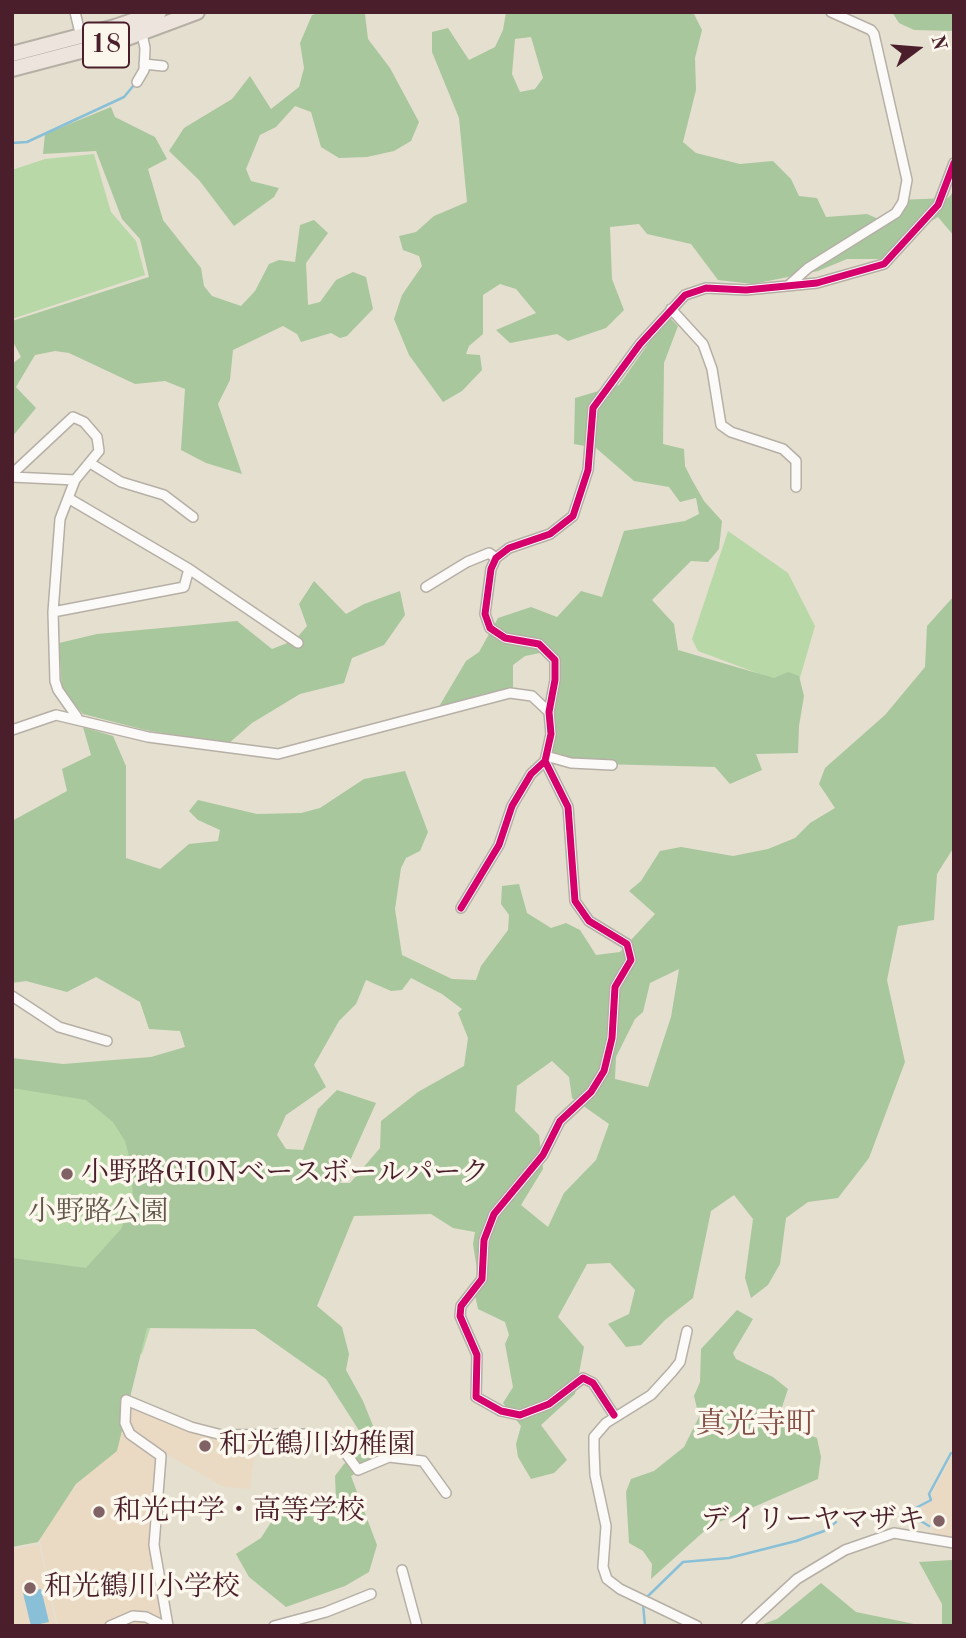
<!DOCTYPE html>
<meta charset="utf-8">
<style>
body{margin:0}
#map{position:relative;width:966px;height:1638px;overflow:hidden;background:#e5dfcf;font-family:"Old Standard TT",serif}
canvas{display:block}
.frame{position:absolute;inset:0;border:14px solid #4a1f2b;pointer-events:none}
.north{position:absolute;left:882px;top:14px;width:70px;height:70px;-webkit-text-stroke:5px #fbf7ec;paint-order:stroke;rotate:74deg;font-size:19px;font-weight:700;line-height:28px;text-align:center;color:#4a1f2b}
.north::after{content:'';display:block;margin:auto;width:24px;height:32px;background:#4a1f2b;clip-path:polygon(50% 0,100% 100%,50% 72%,0 100%)}
</style>
<div id="map">
<canvas width="966" height="1638"></canvas>
<div class="frame"></div>
<div class="north">N</div>
</div>
<script>
const c = document.querySelector('canvas').getContext('2d');
c.lineJoin = 'round';
function paint(path, color) { c.fillStyle = color; c.fill(path, 'evenodd'); }
const shape = rows => new Path2D(rows.map(r => 'M' + r).join(''));
function trace(path, color, width, dash) { c.strokeStyle = color; c.lineWidth = width; c.lineCap = dash ? 'butt' : 'round'; c.setLineDash(dash || []); c.stroke(path); }
function label(font, color, halo, rows, align = 'center') {
  c.font = font + ' "Old Standard TT","Noto Serif JP",serif'; c.lineWidth = 7; c.setLineDash([]); c.textBaseline = 'middle'; c.strokeStyle = halo; c.fillStyle = color; for (const [text, x, y, turn = 0] of rows) {
    c.save(); c.translate(x, y); c.rotate((+turn || 0) * Math.PI / 180); c.textAlign = isNaN(turn) ? turn : align; if (halo) c.strokeText(text, 0, 0); c.fillText(text, 0, 0); c.restore();
  }
}
const built = shape([
 [133,1406,188,1430,257,1436,250,1489,224,1487,166,1454,135,1432,130,1422],
 [123,1429,127,1438,156,1458,149,1545,164,1626,58,1626,38,1532],
 [954,1453,954,1539,933,1534,934,1528,920,1507,933,1501,931,1495],
 [39,1544,56,1626,12,1626,12,1550]
]);
const green = shape([
 [94,154,111,212,136,241,145,275,12,319,12,170,45,159],
 [728,531,788,573,815,626,797,688,698,651,692,639],
 [123,1066,152,1322,142,1354,12,1323,12,1069]
]);
const forest = shape([
 [322,12,365,14,368,39,390,68,419,122,411,141,394,151,367,157,339,158,321,147,311,112,295,106,276,127,260,135,246,169,251,181,279,188,274,197,234,226,199,180,169,151,184,128,232,99,250,76,271,109,299,87,304,68,300,43,312,15],
 [506,12,693,12,702,30,695,58,696,90,683,142,696,153,740,164,773,161,791,179,799,196,817,198,826,217,867,214,883,221,898,200,948,198,954,191,954,236,938,217,907,236,886,259,847,259,818,271,753,284,718,280,691,244,647,234,639,224,610,227,612,279,624,310,606,328,568,341,557,334,510,343,496,330,536,313,516,289,500,284,483,295,483,334,469,346,466,354,480,355,482,370,462,391,443,402,409,355,394,319,402,295,422,266,419,256,403,250,399,236,416,232,434,216,467,202,459,118,432,52,432,32,448,28,469,60,495,47,503,30],
 [531,37,543,78,535,89,520,92,512,74,515,39],
 [892,12,954,12,954,31,914,30,899,23],
 [111,107,115,117,155,137,167,159,148,169,163,220,201,268,204,286,212,296,241,306,255,291,269,264,279,260,295,262,300,225,314,220,328,233,306,263,308,305,320,302,336,280,353,272,366,277,373,309,347,336,340,338,331,333,301,342,297,334,283,326,233,350,230,380,218,404,242,474,206,463,181,450,185,389,165,381,135,384,69,353,55,351,35,355,16,387,36,408,12,437,12,364,21,357,12,340,12,321,149,277,140,239,122,219,96,151,43,154,45,134],
 [668,316,678,326,664,363,663,444,684,449,685,466,692,480,704,501,722,521,719,549,708,562,691,561,652,600,674,624,678,650,774,678,788,672,799,676,804,696,799,726,798,753,756,754,762,770,730,784,715,767,600,764,548,755,553,672,551,661,540,653,525,656,513,665,513,689,437,710,466,661,479,652,498,618,531,607,557,617,581,591,602,597,624,531,685,521,699,514,696,498,680,502,669,487,634,481,596,448,574,444,575,398,619,385],
 [314,581,346,614,364,604,400,591,405,615,384,645,352,658,344,683,300,694,252,723,228,744,145,730,83,714,62,691,59,643,97,634,237,621,272,649,295,640,307,626,299,604],
 [954,596,954,847,937,874,934,920,898,926,887,980,905,1062,869,1158,838,1198,808,1202,786,1218,780,1264,768,1285,751,1298,745,1278,753,1219,734,1195,711,1211,693,1298,665,1320,641,1345,626,1347,608,1324,629,1314,635,1290,610,1263,587,1264,558,1317,584,1347,575,1394,541,1425,567,1460,554,1473,531,1479,518,1457,516,1444,521,1426,503,1403,513,1387,505,1344,509,1335,505,1322,478,1309,475,1295,478,1276,473,1244,475,1232,453,1228,431,1214,354,1216,317,1306,342,1327,349,1354,346,1370,363,1401,382,1448,378,1461,351,1476,377,1545,369,1572,345,1586,286,1607,249,1577,236,1554,261,1538,275,1516,292,1514,310,1504,318,1513,336,1500,335,1476,344,1464,366,1449,360,1432,326,1379,255,1329,147,1328,117,1451,76,1484,38,1542,12,1547,12,1258,86,1268,121,1229,133,1197,131,1163,125,1141,113,1122,86,1100,12,1088,12,1058,63,1064,151,1057,185,1047,180,1031,149,1029,140,1002,96,977,67,992,26,981,12,983,12,821,67,791,62,769,91,755,83,727,113,736,126,766,126,858,160,869,189,844,218,841,220,830,198,820,189,811,198,800,257,814,301,813,320,808,364,779,405,771,428,832,420,851,406,858,401,868,395,909,402,955,452,979,476,980,481,966,508,930,509,915,501,904,502,886,519,884,527,913,551,928,566,923,580,930,596,955,620,952,655,914,629,891,641,881,660,851,681,847,733,856,768,849,795,838,810,823,835,808,819,784,825,768,885,715,925,667,927,626],
 [679,969,671,1017,648,1087,615,1079,616,1057,635,1019,643,1012,650,983],
 [411,978,442,994,462,1009,458,1013,468,1038,464,1066,418,1092,381,1121,380,1148,350,1183,340,1183,376,1103,337,1090,318,1109,303,1150,286,1149,277,1135,286,1115,326,1087,314,1065,339,1021,356,1004,366,980,391,991,402,990],
 [552,1061,569,1077,572,1098,609,1124,596,1160,564,1193,548,1227,521,1205,543,1169,539,1135,515,1111,517,1086],
 [737,1310,753,1319,733,1353,736,1359,773,1377,788,1389,777,1422,817,1438,821,1457,818,1479,710,1526,651,1579,652,1564,643,1551,629,1543,626,1492,631,1479,654,1471,684,1447,699,1417,694,1396,700,1382,701,1349],
 [952,1560,954,1626,942,1626,942,1604,919,1562],
 [821,1583,856,1612,924,1626,758,1626,777,1619]
]);
const water = shape([
 [41,1589,49,1622,31,1626,23,1593]
]);
const stream = shape([
 [12,143,27,142,124,97,134,85],
 [911,1515,912,1510,931,1500,929,1494,951,1453],
 [911,1515,929,1526],
 [648,1596,683,1562,729,1558,796,1541,824,1531,836,1522],
 [643,1604,645,1626]
]);
const street = shape([
 [75,12,81,37],
 [144,64,163,66],
 [137,82,144,70,145,48,142,34],
 [789,285,808,268,896,213,903,202,907,180,874,34,871,30,831,12],
 [671,309,703,344,712,369,721,425,731,432,783,449,796,461,796,487],
 [90,463,121,482,164,495,193,517],
 [12,474,73,417,84,422,97,437,99,451,75,480,60,519,53,612,55,681,58,690,77,717],
 [12,477,75,480],
 [68,498,189,569,298,643],
 [426,587,467,562,489,553,496,558],
 [53,612,184,587,189,569],
 [12,730,56,715,148,737,278,754,510,693,532,696,549,712],
 [546,756,571,763,612,765],
 [545,761,568,807,575,901,589,921,627,944,631,960,615,987,612,1038,604,1071,591,1092,560,1121,543,1155,494,1214,484,1240,482,1279,461,1306,460,1316,477,1355,476,1397,501,1411,520,1415,549,1404,583,1378,593,1383,614,1415],
 [461,908,499,845,512,806,531,774,545,761,551,734,549,712,555,680,555,660,539,644,505,638,490,628,485,614,491,569,496,558,509,548,550,534,573,516,588,470,593,408,640,344,685,295,706,288,746,290,817,283,884,264,938,205,954,163],
 [12,996,59,1027,107,1041],
 [687,1331,680,1362,672,1372,651,1395,606,1423,594,1437,594,1449,595,1475,606,1526,603,1567,607,1579,620,1589,697,1626],
 [402,1570,417,1626],
 [110,1626,133,1616,146,1617,164,1626],
 [168,1626,154,1545,161,1456,130,1434,125,1423,126,1400,191,1427,222,1435,310,1434,330,1438,336,1440,358,1470,389,1457,423,1461,446,1493],
 [274,1626,326,1612,371,1594],
 [746,1626,797,1579,845,1550,894,1533,954,1543]
]);
const primary = shape([
 [12,54,115,27,159,12],
 [12,69,119,41,197,12]
]);
const cycleway = shape([
 [545,761,568,807,575,901,589,921,627,944,631,960,615,987,612,1038,604,1071,591,1092,560,1121,543,1155,494,1214,484,1240,482,1279,461,1306,460,1316,477,1355,476,1397,501,1411,520,1415,549,1404,583,1378,593,1383,614,1415],
 [461,908,499,845,512,806,531,774,545,761,551,734,549,712,555,680,555,660,539,644,505,638,490,628,485,614,491,569,496,558,509,548,550,534,573,516,588,470,593,408,640,344,685,295,706,288,746,290,817,283,884,264,938,205,954,163]
]);
const markers = [
 [67,1174,7,"#806264"],
 [205,1446,7,"#806264"],
 [99,1512,7,"#806264"],
 [939,1521,7,"#806264"],
 [30,1588,7,"#806264"]
];
const shields = [
 [106,45,46]
];
const shieldNames = [
 ["18",106,45]
];
const poiNames = [
 ["小野路GIONベースボールパーク",81,1174],
 ["和光鶴川幼稚園",219,1446],
 ["和光中学・高等学校",113,1512],
 ["デイリーヤマザキ",925,1521,"right"],
 ["和光鶴川小学校",44,1588]
];
const parkNames = [
 ["小野路公園",98,1213]
];
const neighbourhoodNames = [
 ["真光寺町",756,1425]
];
paint(built, '#eadac4');
paint(green, '#b8d8a8');
paint(forest, '#a8c79d');
paint(water, '#89c0d8');
trace(stream, '#89c0d8', 2.5);
trace(street, '#b6afa6', 12);
trace(primary, '#b6afa6', 18);
trace(street, '#fbfaf8', 9);
trace(primary, '#ede5dd', 14);
trace(cycleway, '#d6006c', 7);
for (const [x, y, r, color] of markers) { const dot = new Path2D(); dot.arc(x, y, r, 0, 2 * Math.PI); c.fillStyle = color; c.fill(dot); trace(dot, '#fbf7ec', 2.5); }
for (const [x, y, w] of shields) { const box = new Path2D(); box.roundRect(x - w / 2, y - 22.5, w, 45, 5); c.fillStyle = '#fbf7ec'; c.fill(box); trace(box, '#4a1f2b', 2); }
label('bold 26px', '#4a1f2b', null, shieldNames);
label('28px', '#4a1f2b', '#fbf7ec', poiNames, 'left');
label('28px', '#605547', '#fbf7ec', parkNames);
label('30px', '#855047', '#fbf7ec', neighbourhoodNames);
</script>
